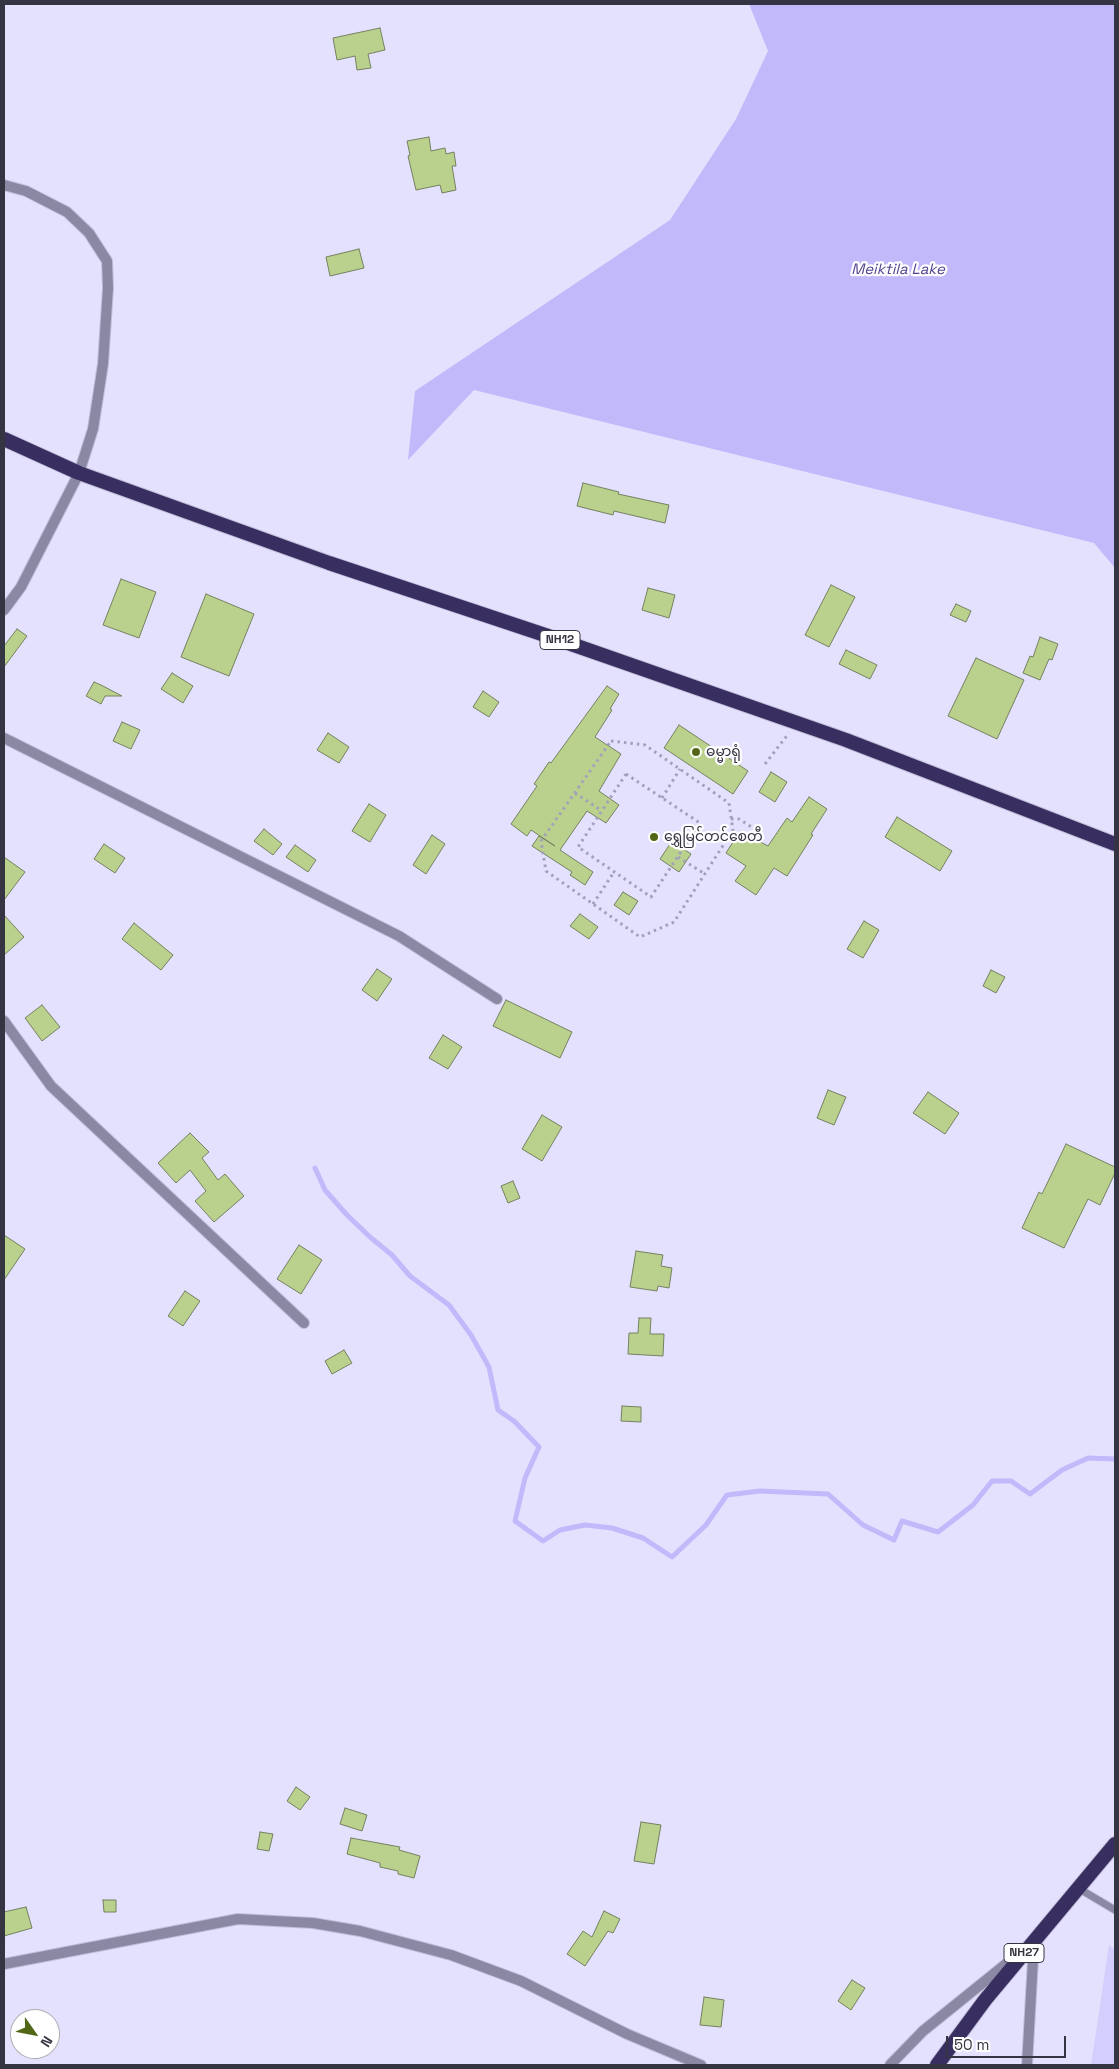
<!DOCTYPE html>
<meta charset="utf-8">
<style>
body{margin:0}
#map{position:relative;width:1119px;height:2069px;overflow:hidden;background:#e4e1ff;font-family:"Space Grotesk",sans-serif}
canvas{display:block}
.frame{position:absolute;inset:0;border:5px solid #353442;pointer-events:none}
.north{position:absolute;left:10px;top:2009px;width:50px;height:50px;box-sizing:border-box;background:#fff;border:1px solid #aeaeb3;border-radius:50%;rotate:123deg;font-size:14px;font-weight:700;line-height:20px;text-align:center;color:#353442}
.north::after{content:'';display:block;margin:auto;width:18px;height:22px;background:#516715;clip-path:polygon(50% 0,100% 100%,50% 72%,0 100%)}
.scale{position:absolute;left:946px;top:2036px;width:120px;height:22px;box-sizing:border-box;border:2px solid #353442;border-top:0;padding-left:6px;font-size:15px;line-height:18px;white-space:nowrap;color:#353442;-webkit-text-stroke:4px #fff;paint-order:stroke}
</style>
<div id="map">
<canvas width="1119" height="2069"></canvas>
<div class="frame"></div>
<div class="north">N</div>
<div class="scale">50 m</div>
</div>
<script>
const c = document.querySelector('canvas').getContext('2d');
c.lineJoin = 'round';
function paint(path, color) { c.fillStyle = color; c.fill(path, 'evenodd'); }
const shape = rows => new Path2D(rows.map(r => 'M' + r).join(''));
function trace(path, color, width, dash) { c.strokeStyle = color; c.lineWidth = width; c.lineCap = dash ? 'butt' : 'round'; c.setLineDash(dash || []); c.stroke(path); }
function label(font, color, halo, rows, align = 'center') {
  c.font = font + ' "Space Grotesk","Noto Sans Myanmar",sans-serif'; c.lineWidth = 4.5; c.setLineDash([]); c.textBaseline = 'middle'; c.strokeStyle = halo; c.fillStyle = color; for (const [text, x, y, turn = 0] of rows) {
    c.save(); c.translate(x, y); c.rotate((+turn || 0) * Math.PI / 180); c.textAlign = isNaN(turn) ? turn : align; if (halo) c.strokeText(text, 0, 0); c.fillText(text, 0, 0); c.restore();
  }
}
const green = shape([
 [1109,1945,1115,1950,1115,2065,1091,2065]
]);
const water = shape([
 [749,4,1115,4,1115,568,1094,543,474,390,408,460,415,391,670,220,736,119,768,51]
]);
const stream = shape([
 [315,1168,325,1190,347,1215,370,1237,392,1255,410,1276,449,1305,471,1335,489,1367,498,1410,514,1421,539,1447,525,1478,515,1521,543,1541,560,1530,585,1525,612,1528,643,1538,672,1557,706,1525,727,1495,760,1491,828,1494,863,1525,894,1540,902,1521,938,1532,973,1505,992,1481,1011,1481,1030,1494,1062,1470,1088,1458,1115,1459]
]);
const building = shape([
 [380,28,385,50,368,54,371,68,357,70,355,56,337,60,333,38,380,28],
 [429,137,431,151,445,148,446,154,454,152,456,166,452,166,456,190,442,193,440,185,416,190,408,156,410,155,407,141,429,137],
 [359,249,364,268,330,276,326,257,359,249],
 [583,483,619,492,618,494,669,505,665,523,614,511,613,515,577,506,583,483],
 [121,579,156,592,139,638,103,625,121,579],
 [831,585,855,597,829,647,805,635,831,585],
 [648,588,675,595,669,618,642,610,648,588],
 [206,594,254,614,229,676,181,657,206,594],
 [956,604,971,611,966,622,950,615,956,604],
 [17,629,27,636,4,667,4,646,17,629],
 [1040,637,1058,644,1052,660,1049,659,1040,680,1023,673,1030,656,1033,657,1040,637],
 [846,650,877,665,870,679,839,664,846,650],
 [976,658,1024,680,997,739,948,716,976,658],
 [172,673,193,686,183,703,161,689,172,673],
 [94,682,101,685,122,696,105,696,101,704,86,696,94,682],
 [607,686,619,694,610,709,612,710,595,737,621,754,599,791,619,805,606,823,587,811,560,850,593,872,585,885,570,875,572,872,532,846,539,836,555,846,531,830,527,836,511,824,537,786,534,784,549,762,551,763,607,686],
 [483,691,499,702,489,717,473,707,483,691],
 [122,722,140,730,131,749,113,741,122,722],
 [679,725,748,771,733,794,664,748,679,725],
 [328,733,349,747,339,763,317,750,328,733],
 [771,772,787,782,775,802,759,792,771,772],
 [809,797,827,809,811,834,813,835,787,876,774,868,756,895,735,881,746,866,726,853,740,831,768,846,787,818,792,822,809,797],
 [369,804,386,815,370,842,352,831,369,804],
 [897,817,952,851,940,871,885,837,897,817],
 [264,829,282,844,273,855,254,841,264,829],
 [432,835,445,844,426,874,413,865,432,835],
 [672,841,691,854,679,872,660,859,672,841],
 [104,844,125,858,115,873,94,859,104,844],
 [295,845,316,860,308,872,286,857,295,845],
 [4,857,25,872,4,900,4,857],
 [623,892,638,901,629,915,614,905,623,892],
 [580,914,598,927,589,939,570,926,580,914],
 [4,915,24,937,4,955,4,915],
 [864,921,879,930,863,958,847,949,864,921],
 [134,923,173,955,161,970,122,939,134,923],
 [377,969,392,979,377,1001,362,990,377,969],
 [991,970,1005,977,996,993,983,986,991,970],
 [506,1000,572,1032,560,1058,493,1026,506,1000],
 [42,1005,60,1027,42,1041,25,1018,42,1005],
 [443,1035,462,1047,448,1069,429,1058,443,1035],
 [828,1090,846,1097,834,1125,817,1118,828,1090],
 [928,1092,959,1113,945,1134,913,1113,928,1092],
 [542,1115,562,1127,542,1161,522,1149,542,1115],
 [190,1133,209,1152,202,1158,218,1180,225,1174,244,1196,214,1222,195,1201,206,1191,190,1170,176,1183,158,1163,190,1133],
 [1066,1144,1115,1167,1115,1173,1100,1205,1088,1199,1064,1248,1022,1228,1039,1192,1042,1194,1066,1144],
 [513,1181,520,1198,508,1203,501,1186,513,1181],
 [4,1235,25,1249,4,1280,4,1235],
 [299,1245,322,1260,301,1294,277,1279,299,1245],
 [636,1251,663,1255,661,1266,672,1268,669,1288,658,1286,657,1291,630,1287,636,1251],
 [185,1291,200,1301,183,1326,168,1316,185,1291],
 [639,1318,651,1318,650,1334,664,1334,663,1356,628,1354,629,1333,638,1333,639,1318],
 [344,1350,352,1363,332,1374,325,1361,344,1350],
 [622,1406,641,1407,641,1422,621,1421,622,1406],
 [296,1787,310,1797,300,1810,287,1801,296,1787],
 [345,1808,367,1815,362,1831,340,1824,345,1808],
 [641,1822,661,1825,654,1864,634,1861,641,1822],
 [260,1832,273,1834,269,1851,257,1849,260,1832],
 [351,1838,400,1847,399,1850,420,1856,414,1878,398,1874,398,1871,380,1867,380,1863,347,1854,351,1838],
 [103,1900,116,1900,116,1912,104,1912,103,1900],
 [26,1907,32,1928,4,1936,4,1912,26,1907],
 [604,1911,620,1919,613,1933,608,1931,585,1966,567,1954,583,1931,592,1937,604,1911],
 [852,1980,865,1988,851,2010,838,2001,852,1980],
 [704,1997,724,2000,721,2027,700,2025,704,1997]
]);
const path = shape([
 [611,741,645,745,729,803,733,830,674,922,640,937,546,871,541,841,611,741],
 [765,764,789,733],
 [626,774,700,823,651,897,578,847,626,774],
 [575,793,602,811],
 [662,798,680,769],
 [731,819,739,819,761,833],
 [678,857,705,874],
 [593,904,614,872]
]);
const service = shape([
 [1078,1888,1115,1910]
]);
const minor = shape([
 [4,610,21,587,79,473],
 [4,738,399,936,497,999],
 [4,1021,51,1086,304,1323],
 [4,1964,238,1919,313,1923,360,1931,451,1955,521,1981,627,2034,701,2065],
 [890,2065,923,2031,1016,1956]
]);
const tertiary = shape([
 [4,185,26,191,67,212,89,233,107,261,108,288,103,364,93,429,79,473],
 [1027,2065,1034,1942]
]);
const trunk = shape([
 [4,439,79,473,329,563,551,637,846,740,1115,844],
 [937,2065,985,2000,1115,1844]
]);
const markers = [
 [696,752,5,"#516715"],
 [654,837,5,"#516715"]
];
const shields = [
 [560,640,40],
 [1024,1953,40]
];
const shieldNames = [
 ["NH12",560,640],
 ["NH27",1024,1953]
];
const poiNames = [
 ["ဓမ္မာရုံ",706,752],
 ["ရွှေမြင်တင်စေတီ",664,837]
];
const waterNames = [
 ["Meiktila Lake",898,270]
];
paint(green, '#d3cefc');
paint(water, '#c2b9fb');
trace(stream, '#c2b9fb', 5);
paint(building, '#bad18e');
trace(building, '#74805f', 1);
trace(service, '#c1bed9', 9);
trace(minor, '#c1bed9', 12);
trace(tertiary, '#c1bed9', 12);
trace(trunk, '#c1bed9', 16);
trace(path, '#a3a1b9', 3, [2.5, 4]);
trace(service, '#8b88a4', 7);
trace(minor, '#8b88a4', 10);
trace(tertiary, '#8b88a4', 10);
trace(trunk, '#382e60', 14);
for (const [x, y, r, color] of markers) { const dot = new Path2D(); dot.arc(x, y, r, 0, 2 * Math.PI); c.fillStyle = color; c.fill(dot); trace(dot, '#fff', 2); }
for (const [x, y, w] of shields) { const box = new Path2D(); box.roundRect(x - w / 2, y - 9.5, w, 19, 4); c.fillStyle = '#fff'; c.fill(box); trace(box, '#353442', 1); }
label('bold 12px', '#353442', null, shieldNames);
label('14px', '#353442', '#fff', poiNames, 'left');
label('italic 15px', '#554592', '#fff', waterNames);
</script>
